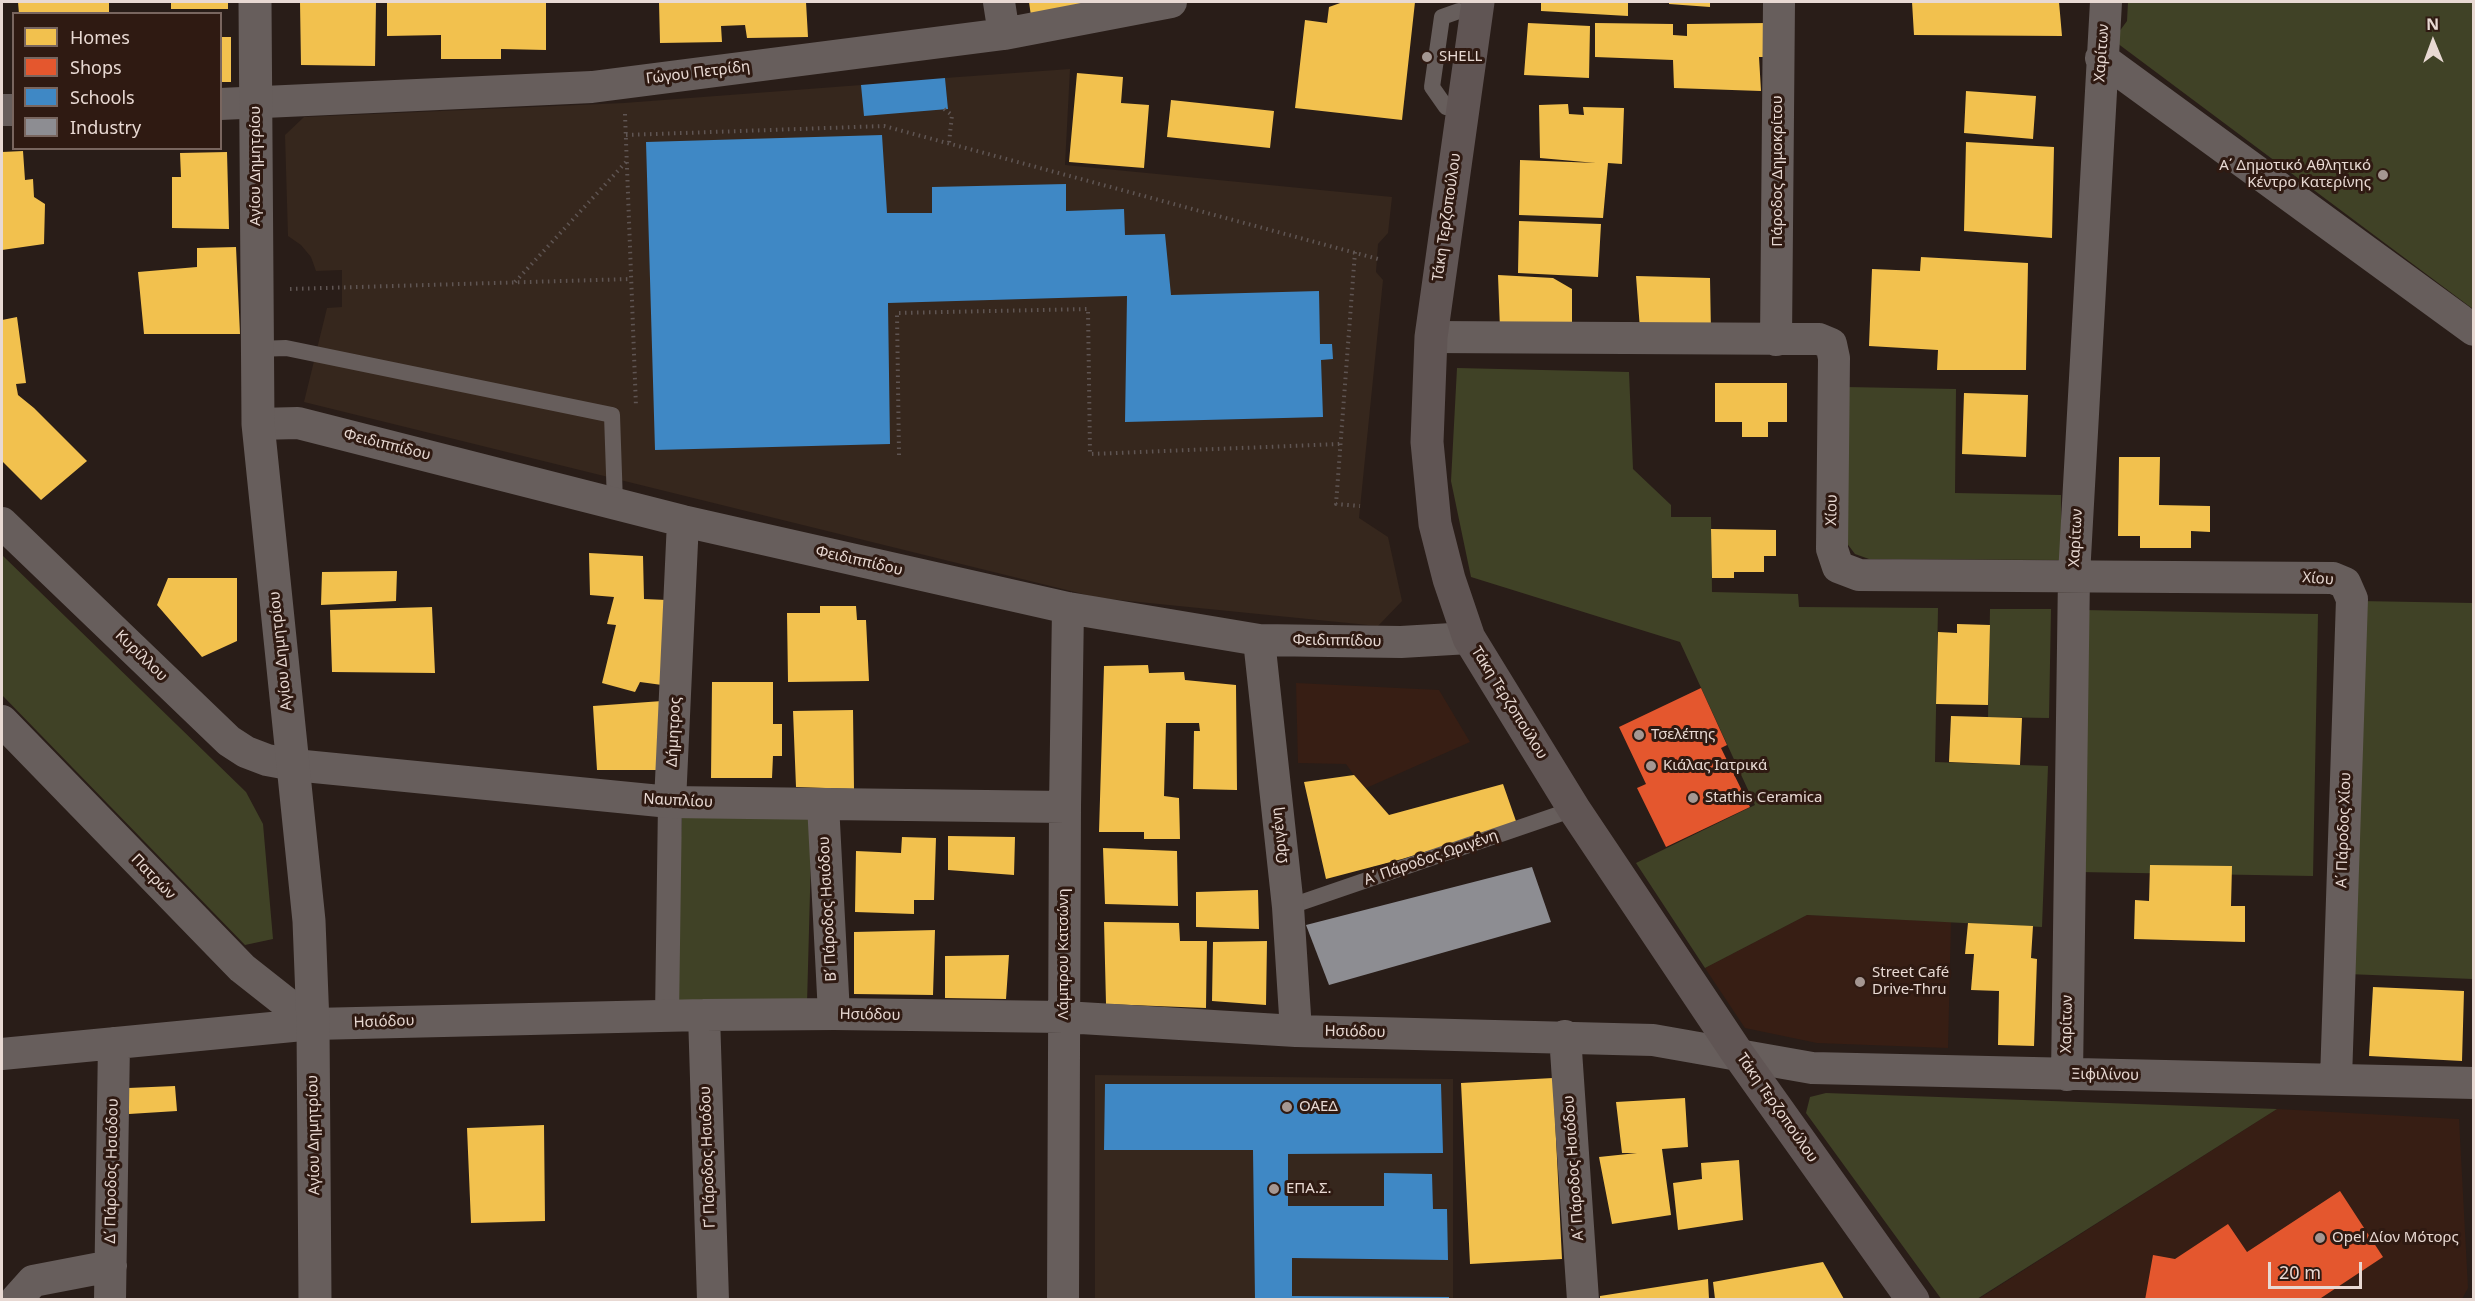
<!DOCTYPE html>
<meta charset="utf-8">
<style>
body{margin:0}
#map{position:relative;width:2475px;height:1301px;overflow:hidden;background:#291d18;font-family:"Noto Sans",sans-serif}
canvas{display:block}
.frame{position:absolute;inset:0;border:3px solid #e8d9d3;pointer-events:none}
.legend{position:absolute;left:12px;top:12px;width:210px;height:138px;box-sizing:border-box;background:#2f1a12;border:2px solid #79665f;margin:0;padding:8px 10px;list-style:none;font-size:18px;color:#e8d9d3}
.legend li{display:flex;align-items:center;gap:12px;height:30px}
.legend b{width:30px;border:2px solid #79665f}
.north{position:absolute;left:2403px;top:12px;width:60px;height:60px;-webkit-text-stroke:4px #2f1a12;paint-order:stroke;rotate:359deg;font-size:16px;font-weight:700;line-height:24px;text-align:center;color:#e8d9d3}
.north::after{content:'';display:block;margin:auto;width:21px;height:27px;background:#e8d9d3;clip-path:polygon(50% 0,100% 100%,50% 72%,0 100%)}
.scale{position:absolute;left:2268px;top:1262px;width:94px;height:27px;box-sizing:border-box;border:3px solid #e8d9d3;border-top:0;padding-left:8px;font-size:18px;line-height:21px;white-space:nowrap;color:#e8d9d3;-webkit-text-stroke:4px #2f1a12;paint-order:stroke}
</style>
<div id="map">
<canvas width="2475" height="1301"></canvas>
<div class="frame"></div>
<ul class="legend">
<li><b style="height:16px;background:#f2c14e"></b>Homes</li>
<li><b style="height:16px;background:#e4572e"></b>Shops</li>
<li><b style="height:16px;background:#3f88c5"></b>Schools</li>
<li><b style="height:16px;background:#8d8d92"></b>Industry</li>
</ul>
<div class="north">N</div>
<div class="scale">20 m</div>
</div>
<script>
const c = document.querySelector('canvas').getContext('2d');
c.lineJoin = 'round';
function paint(path, color) { c.fillStyle = color; c.fill(path, 'evenodd'); }
const shape = rows => new Path2D(rows.map(r => 'M' + r).join(''));
function trace(path, color, width, dash) { c.strokeStyle = color; c.lineWidth = width; c.lineCap = dash ? 'butt' : 'round'; c.setLineDash(dash || []); c.stroke(path); }
function label(font, color, halo, rows, align = 'center') {
  c.font = font + ' "Noto Sans",sans-serif'; c.lineWidth = 6; c.setLineDash([]); c.textBaseline = 'middle'; c.strokeStyle = halo; c.fillStyle = color; for (const [text, x, y, turn = 0] of rows) {
    c.save(); c.translate(x, y); c.rotate((+turn || 0) * Math.PI / 180); c.textAlign = isNaN(turn) ? turn : align; if (halo) c.strokeText(text, 0, 0); c.fillText(text, 0, 0); c.restore();
  }
}
const built = shape([
 [1296,683,1439,690,1470,742,1364,789,1346,764,1298,763],
 [1807,915,1951,922,1948,1048,1817,1043,1745,1028,1705,968],
 [2277,1109,2459,1119,2468,1288,2462,1299,1977,1300]
]);
const education = shape([
 [1070,69,1065,165,1392,197,1388,233,1378,244,1376,272,1383,280,1359,518,1388,537,1402,601,1378,626,1099,598,304,402,327,308,342,307,342,270,316,271,311,257,301,245,288,236,285,135,304,117,624,103,861,85,948,108,945,78],
 [1095,1075,1453,1079,1453,1299,1095,1300]
]);
const green = shape([
 [2128,2,2473,2,2473,309,2113,40,2127,21],
 [1457,368,1629,372,1633,469,1671,505,1671,517,1711,517,1712,592,1798,594,1799,607,1938,608,1935,762,2048,766,2042,927,1807,915,1705,968,1636,863,1755,805,1680,642,1471,577,1451,481],
 [1846,387,1956,389,1955,493,2061,495,2061,560,1869,559,1855,554,1846,542],
 [2,555,246,792,263,824,273,939,245,945,2,695],
 [2359,601,2473,603,2473,979,2347,974],
 [1990,609,2051,609,2049,718,1988,717],
 [2082,610,2318,614,2313,876,2078,872],
 [682,817,812,818,807,1004,673,1000],
 [1826,1093,2277,1109,1977,1299,1942,1300,1806,1113,1810,1097]
]);
const homes = shape([
 [18,2,109,2,109,14,19,14],
 [171,2,228,2,228,9,171,9],
 [300,2,376,2,375,66,301,65],
 [387,2,546,2,546,50,501,49,501,59,441,59,441,35,387,36],
 [659,2,806,2,808,37,747,38,745,25,721,26,722,42,660,43],
 [1029,2,1096,2,1031,16],
 [1343,2,1415,2,1402,120,1295,108,1305,20,1327,23,1329,7],
 [1541,2,1628,2,1628,16,1541,11],
 [1669,2,1710,2,1710,7,1669,4],
 [1912,2,2059,2,2062,36,1914,35],
 [1528,23,1590,26,1589,78,1524,75],
 [1595,23,1673,24,1673,35,1687,36,1687,24,1767,23,1768,57,1759,57,1761,91,1674,88,1673,60,1595,57],
 [220,37,231,37,231,82,220,82],
 [1077,73,1123,77,1121,103,1149,105,1144,168,1069,162],
 [1966,91,2036,96,2033,139,1964,133],
 [1171,100,1274,111,1270,148,1167,137],
 [1568,104,1569,114,1584,115,1583,107,1624,108,1622,164,1608,163,1603,218,1519,215,1520,160,1596,163,1540,158,1539,105],
 [1966,142,2054,147,2052,238,1964,231],
 [23,151,25,180,33,179,34,197,45,204,44,244,2,250,2,152],
 [227,152,229,229,172,228,172,177,181,177,180,153],
 [1519,221,1601,224,1598,277,1518,273],
 [236,247,240,334,144,334,138,272,197,267,197,248],
 [1921,257,2028,263,2026,370,1937,370,1938,350,1869,346,1872,269,1920,271],
 [1498,275,1553,278,1572,289,1572,332,1500,329],
 [1636,276,1710,278,1711,333,1640,329],
 [17,317,26,383,16,384,18,395,34,408,87,461,41,500,2,461,2,440,3,438,2,436,2,320],
 [1715,383,1787,383,1787,422,1768,422,1768,437,1742,437,1742,422,1715,422],
 [1964,393,2028,395,2026,457,1962,454],
 [2119,457,2160,457,2159,505,2210,506,2210,532,2191,531,2191,548,2140,548,2140,536,2118,536],
 [1711,529,1776,530,1776,556,1764,556,1764,572,1734,572,1734,578,1712,578],
 [589,553,643,556,644,599,667,600,662,685,640,682,635,692,602,683,616,625,607,624,614,597,590,595],
 [397,571,396,601,321,605,322,572],
 [168,578,237,578,237,641,202,657,157,605],
 [820,606,856,606,857,620,866,620,869,681,788,682,787,613,820,613],
 [432,607,435,673,332,672,330,610],
 [1957,624,1990,625,1988,705,1936,704,1938,632,1957,633],
 [1148,665,1149,673,1184,672,1185,680,1236,685,1237,790,1193,789,1194,731,1200,731,1199,723,1166,723,1164,796,1179,798,1180,839,1144,839,1144,832,1099,832,1104,666],
 [712,682,773,682,773,724,782,724,782,756,773,756,772,778,711,778],
 [662,701,662,770,597,770,593,706],
 [853,710,854,789,796,787,793,711],
 [1951,716,2022,718,2020,765,1949,762],
 [1354,775,1389,815,1503,784,1517,824,1402,859,1326,879,1304,782],
 [948,836,1015,837,1014,875,948,870],
 [902,837,936,838,934,900,914,900,914,914,855,912,856,851,901,853],
 [1103,848,1177,851,1178,906,1105,904],
 [2150,865,2232,866,2231,906,2245,906,2245,942,2134,939,2135,900,2149,901],
 [1258,890,1259,929,1196,927,1196,892],
 [1104,922,1179,923,1180,941,1207,941,1206,1008,1106,1004],
 [1968,923,2033,926,2031,958,2037,959,2034,1046,1998,1045,1999,991,1971,990,1974,954,1965,954],
 [935,930,933,995,854,994,854,932],
 [1267,941,1266,1005,1212,1001,1213,942],
 [1009,955,1006,999,945,998,945,956],
 [2373,987,2464,991,2462,1061,2369,1056],
 [1553,1078,1562,1259,1470,1264,1461,1083],
 [175,1086,177,1111,129,1114,128,1088],
 [1685,1098,1688,1147,1662,1149,1671,1215,1612,1224,1599,1157,1637,1153,1622,1153,1616,1102],
 [544,1125,545,1221,471,1223,467,1128],
 [1739,1160,1743,1220,1678,1230,1673,1183,1702,1179,1701,1163],
 [1823,1262,1844,1299,1715,1299,1713,1282],
 [1708,1279,1709,1299,1600,1299,1600,1296]
]);
const shops = shape([
 [1701,688,1727,745,1721,748,1750,807,1666,847,1637,788,1646,784,1619,727],
 [2340,1191,2383,1257,2318,1300,2145,1300,2153,1255,2175,1259,2228,1224,2247,1252]
]);
const schools = shape([
 [945,78,948,109,864,116,861,85],
 [882,135,887,213,932,213,932,187,1066,184,1066,211,1124,209,1125,235,1165,234,1171,295,1319,291,1320,344,1332,344,1333,359,1321,360,1323,417,1125,422,1127,296,888,303,890,444,655,450,646,142],
 [1105,1084,1441,1084,1443,1153,1288,1154,1288,1206,1384,1206,1384,1173,1432,1174,1433,1209,1447,1209,1448,1260,1292,1258,1292,1296,1449,1297,1449,1300,1255,1300,1253,1150,1104,1150]
]);
const industry = shape([
 [1532,867,1551,922,1329,985,1306,925]
]);
const path = shape([
 [944,109,952,115,949,143],
 [625,114,636,407],
 [626,135,884,126,1378,259],
 [1355,252,1336,504,1360,506],
 [515,282,626,162],
 [290,289,631,279],
 [899,455,897,313,1088,309,1090,454,1340,444]
]);
const service = shape([
 [1446,107,1432,87,1442,17,1459,11],
 [257,349,286,348,612,415,615,503],
 [1288,907,1574,809]
]);
const pedestrian = shape([
 [667,1016,670,802]
]);
const minor = shape([
 [999,2,1004,34],
 [2101,58,2474,330],
 [220,104,592,87,1004,34,1171,2],
 [2,110,14,110],
 [1431,337,1819,339,1831,344,1834,358,1832,549,1838,567,1859,575,2333,578,2345,583,2352,599,2336,1079],
 [1776,340,1779,2],
 [258,424,298,423,683,521,1068,608,1259,640,1401,642,1469,638],
 [2,523,229,741,246,752,267,760,294,765,670,802,1065,807],
 [1259,640,1288,907,1296,1031],
 [2,721,242,968,313,1024],
 [670,802,683,521],
 [823,804,834,1014],
 [704,1015,713,1300],
 [1565,1036,1583,1300],
 [2,1054,313,1024,704,1015,834,1014,1064,1017,1296,1031,1653,1040,1812,1068,2474,1083],
 [2067,1075,2074,575,2106,2],
 [16,1300,33,1281,111,1266],
 [110,1300,114,1043],
 [1063,1300,1065,807,1068,608]
]);
const tertiary = shape([
 [255,2,258,424,309,921,313,1024,315,1300]
]);
const secondary = shape([
 [1478,2,1431,337,1427,442,1435,524,1449,579,1469,638,1574,809,1738,1054,1913,1300]
]);
const markers = [
 [1427,57,6,"#a59792"],
 [2383,175,6,"#a59792"],
 [1639,735,6,"#a59792"],
 [1651,766,6,"#a59792"],
 [1693,798,6,"#a59792"],
 [1860,982,6,"#a59792"],
 [1287,1107,6,"#a59792"],
 [1274,1189,6,"#a59792"],
 [2320,1238,6,"#a59792"]
];
const streetNames = [
 ["Χαρίτων",2102,53,-86],
 ["Γώγου Πετρίδη",698,73,-7],
 ["Αγίου Δημητρίου",256,166,-90],
 ["Πάροδος Δημοκρίτου",1778,171,-90],
 ["Τάκη Τερζοπούλου",1447,217,-82],
 ["Φειδιππίδου",387,445,14],
 ["Χίου",1832,510,-89],
 ["Χαρίτων",2076,538,-87],
 ["Φειδιππίδου",859,561,13],
 ["Χίου",2318,579,5],
 ["Φειδιππίδου",1337,641,1],
 ["Αγίου Δημητρίου",281,651,-96],
 ["Κυρίλλου",141,656,44],
 ["Τάκη Τερζοπούλου",1509,703,58],
 ["Δήμητρος",674,732,-87],
 ["Ναυπλίου",678,801,3],
 ["Α΄ Πάροδος Χίου",2344,830,-88],
 ["Ωριγένη",1280,835,-96],
 ["Α΄ Πάροδος Ωριγένη",1431,858,-19],
 ["Πατρών",153,877,46],
 ["Β΄ Πάροδος Ησιόδου",828,909,-93],
 ["Λάμπρου Κατσώνη",1064,954,-90],
 ["Ησιόδου",870,1015,1],
 ["Ησιόδου",384,1022,-2],
 ["Χαρίτων",2067,1024,-89],
 ["Ησιόδου",1355,1032,1],
 ["Ξιφιλίνου",2105,1075,1],
 ["Τάκη Τερζοπούλου",1777,1108,55],
 ["Αγίου Δημητρίου",314,1135,-91],
 ["Γ΄ Πάροδος Ησιόδου",708,1157,-92],
 ["Α΄ Πάροδος Ησιόδου",1574,1168,-94],
 ["Δ΄ Πάροδος Ησιόδου",112,1171,-89]
];
const poiNames = [
 ["SHELL",1439,57],
 ["Α΄ Δημοτικό Αθλητικό",2371,166,"right"],
 ["Κέντρο Κατερίνης",2371,183,"right"],
 ["Τσελέπης",1651,735],
 ["Κιάλας Ιατρικά",1663,766],
 ["Stathis Ceramica",1705,798],
 ["Street Café",1872,973],
 ["Drive-Thru",1872,990],
 ["ΟΑΕΔ",1299,1107],
 ["ΕΠΑ.Σ.",1286,1189],
 ["Opel Δίον Μότορς",2332,1238]
];
paint(built, '#371e14');
paint(education, '#36271d');
paint(green, '#404226');
paint(homes, '#f2c14e');
paint(shops, '#e4572e');
paint(schools, '#3f88c5');
paint(industry, '#8d8d92');
trace(path, '#5f5553', 4, [1.5, 4.5]);
trace(service, '#675e5c', 16);
trace(pedestrian, '#675e5c', 24);
trace(minor, '#675e5c', 32);
trace(tertiary, '#675e5c', 33);
trace(secondary, '#605554', 33);
for (const [x, y, r, color] of markers) { const dot = new Path2D(); dot.arc(x, y, r, 0, 2 * Math.PI); c.fillStyle = color; c.fill(dot); trace(dot, '#2f1a12', 2); }
label('15px', '#e8d9d3', '#2f1a12', streetNames);
label('15px', '#e8d9d3', '#2f1a12', poiNames, 'left');
</script>
